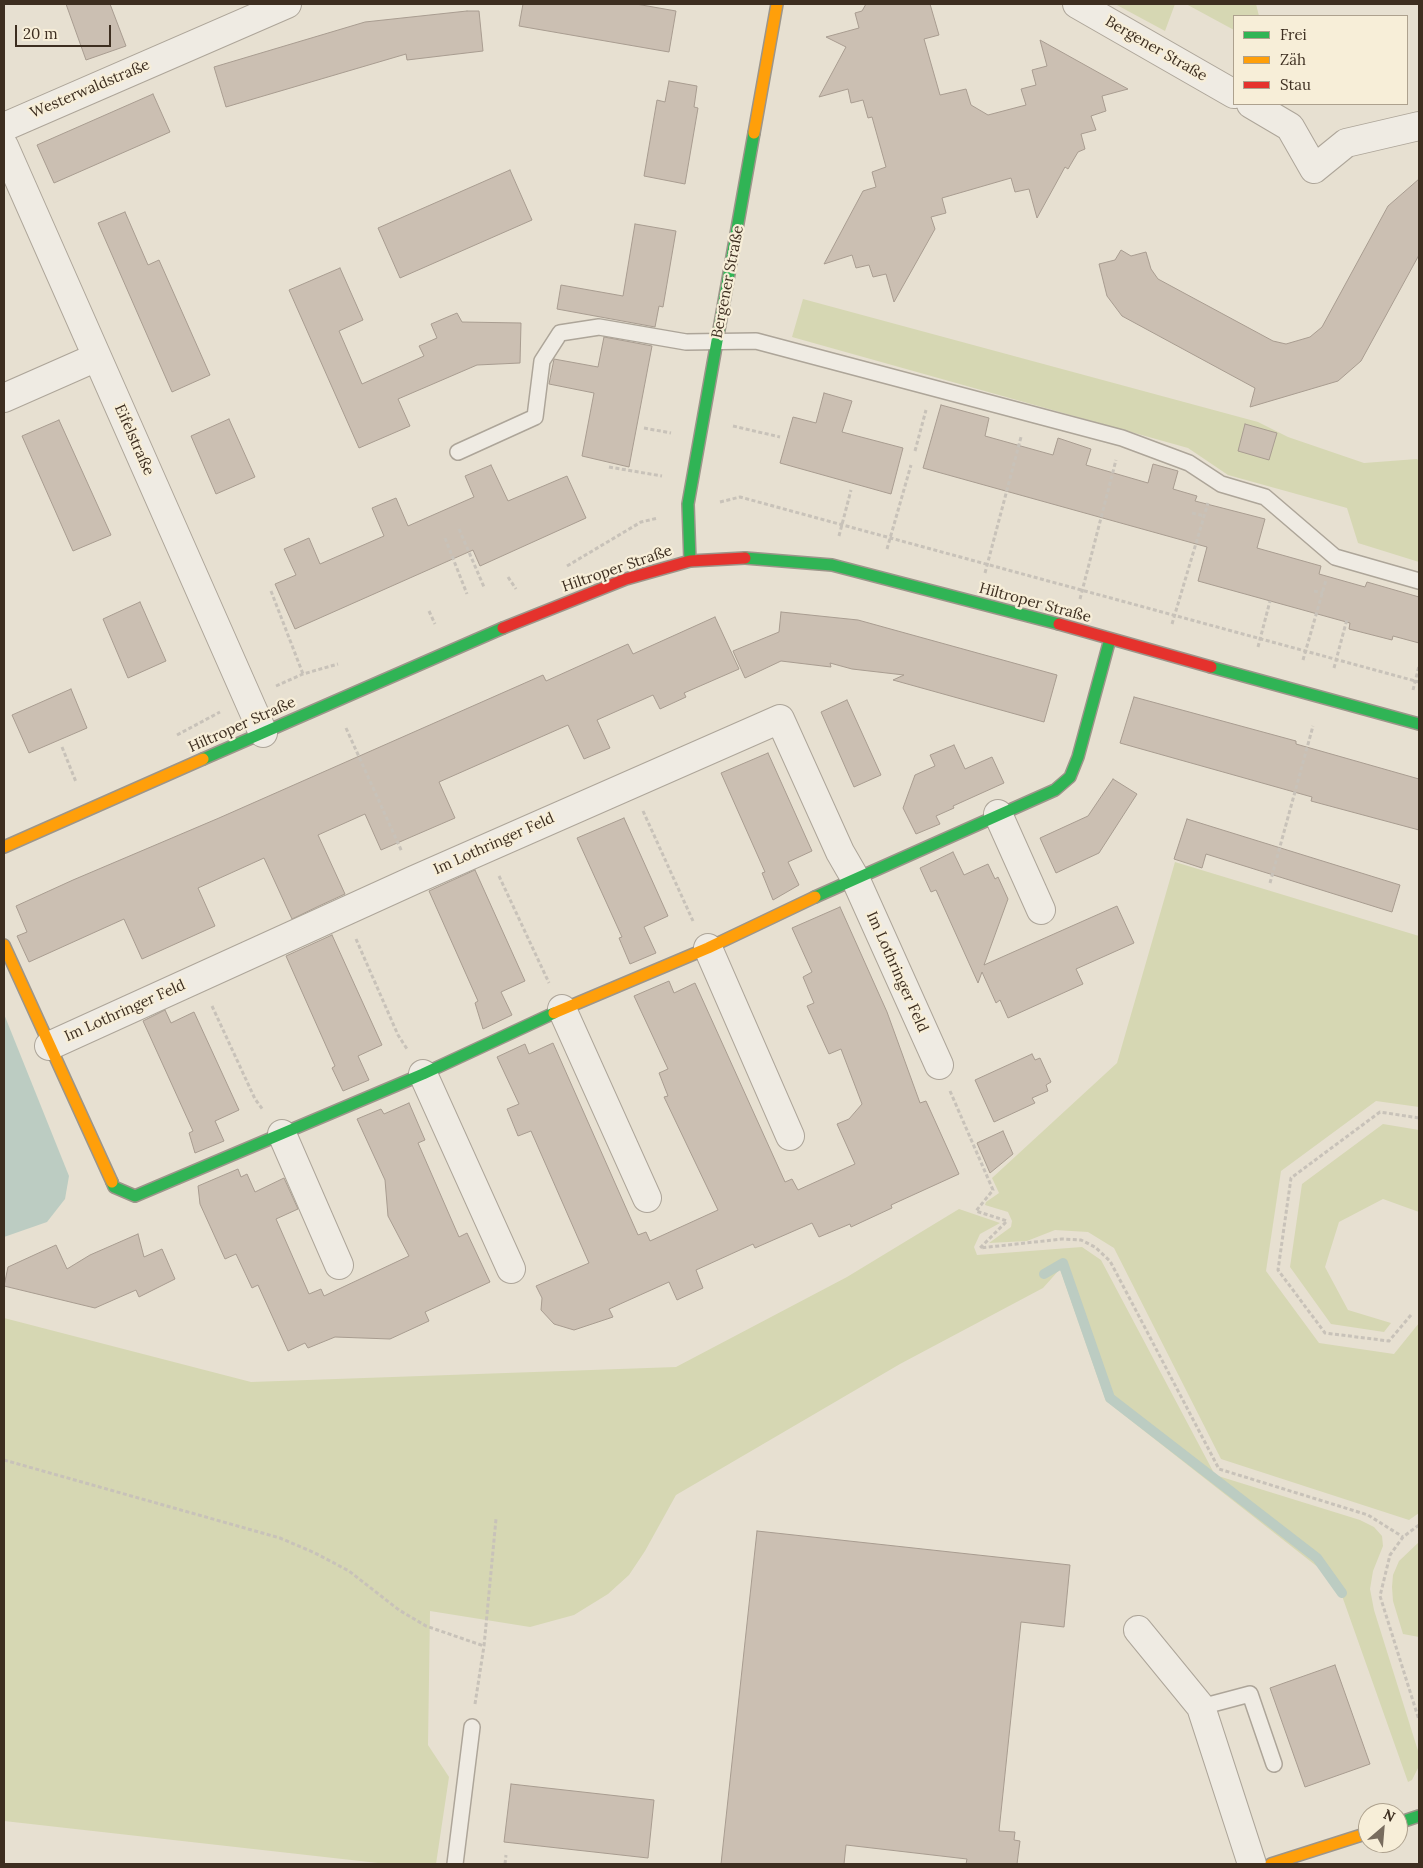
<!DOCTYPE html>
<meta charset="utf-8">
<style>
body{margin:0}
#map{position:relative;width:1423px;height:1868px;overflow:hidden;background:#e7e0d1;font-family:Lora,serif}
canvas{display:block}
.frame{position:absolute;inset:0;border:5px solid #3d2e20;pointer-events:none}
.legend{position:absolute;left:1233px;top:15px;width:175px;height:90px;box-sizing:border-box;background:#f7eed8;border:1px solid #ada18e;margin:0;padding:6px 9px;list-style:none;font-size:15px;color:#3d2e20}
.legend li{display:flex;align-items:center;gap:10px;height:25px}
.legend b{width:25px;border:1px solid #ada18e}
.north{position:absolute;left:1358px;top:1803px;width:50px;height:50px;box-sizing:border-box;background:#f7eed8;border:1px solid #ada18e;border-radius:50%;rotate:27deg;font-size:14px;font-weight:700;line-height:20px;text-align:center;color:#3d2e20}
.north::after{content:'';display:block;margin:auto;width:18px;height:22px;background:#786c5e;clip-path:polygon(50% 0,100% 100%,50% 72%,0 100%)}
.scale{position:absolute;left:15px;top:25px;width:96px;height:22px;box-sizing:border-box;border:2px solid #3d2e20;border-top:0;padding-left:6px;font-size:15px;line-height:18px;white-space:nowrap;color:#3d2e20;-webkit-text-stroke:4px #f7eed8;paint-order:stroke}
</style>
<div id="map">
<canvas width="1423" height="1868"></canvas>
<div class="frame"></div>
<ul class="legend">
<li><b style="height:6px;background:#30b455"></b>Frei</li>
<li><b style="height:6px;background:#ff9f0a"></b>Zäh</li>
<li><b style="height:6px;background:#e5322d"></b>Stau</li>
</ul>
<div class="north">N</div>
<div class="scale">20 m</div>
</div>
<script>
const c = document.querySelector('canvas').getContext('2d');
c.lineJoin = 'round';
function paint(path, color) { c.fillStyle = color; c.fill(path, 'evenodd'); }
const shape = rows => new Path2D(rows.map(r => 'M' + r).join(''));
function trace(path, color, width, dash) { c.strokeStyle = color; c.lineWidth = width; c.lineCap = dash ? 'butt' : 'round'; c.setLineDash(dash || []); c.stroke(path); }
function label(font, color, halo, rows, align = 'center') {
  c.font = font + ' Lora,serif'; c.lineWidth = 4.5; c.setLineDash([]); c.textBaseline = 'middle'; c.strokeStyle = halo; c.fillStyle = color; for (const [text, x, y, turn = 0] of rows) {
    c.save(); c.translate(x, y); c.rotate((+turn || 0) * Math.PI / 180); c.textAlign = isNaN(turn) ? turn : align; if (halo) c.strokeText(text, 0, 0); c.fillText(text, 0, 0); c.restore();
  }
}
const green = shape([
 [1115,4,1175,4,1165,31],
 [1186,4,1256,4,1259,16,1234,16,1234,30],
 [803,299,1258,422,1288,437,1364,463,1417,459,1419,461,1419,562,1358,543,1347,508,1228,475,1188,448,792,337],
 [1175,862,1419,936,1419,1107,1376,1101,1281,1171,1266,1271,1319,1343,1394,1354,1419,1323,1419,1513,1409,1520,1221,1459,1114,1248,1088,1232,1055,1230,1027,1241,989,1243,1011,1227,1012,1221,1008,1212,985,1205,986,1202,999,1193,992,1178,1117,1063],
 [1383,1124,1419,1130,1419,1212,1383,1199,1339,1222,1325,1267,1348,1310,1391,1323,1384,1332,1331,1324,1290,1267,1302,1184],
 [959,1209,1000,1223,980,1234,974,1247,977,1255,1082,1247,1101,1260,1215,1475,1360,1520,1374,1527,1382,1536,1383,1546,1373,1571,1370,1589,1374,1610,1419,1754,1419,1766,1412,1780,1408,1782,1341,1593,1319,1568,1106,1401,1060,1269,1043,1288,900,1364,676,1495,645,1551,629,1575,608,1594,574,1615,530,1627,430,1611,428,1745,449,1777,436,1864,387,1864,4,1821,4,1318,251,1382,676,1367,847,1277],
 [1419,1542,1419,1637,1403,1634,1393,1601,1392,1587,1393,1575,1399,1561]
]);
const water = shape([
 [4,1014,69,1176,65,1199,47,1222,4,1237]
]);
const stream = shape([
 [1044,1274,1063,1263,1110,1398,1317,1558,1342,1593]
]);
const building = shape([
 [66,4,110,4,126,46,86,60,66,4],
 [523,4,636,4,676,11,669,52,519,26,523,4],
 [866,4,930,4,939,35,924,39,940,95,966,89,971,105,988,115,1026,105,1021,89,1036,85,1032,70,1047,66,1040,40,1128,89,1102,96,1106,111,1091,116,1096,130,1081,134,1085,149,1078,152,1068,169,1065,167,1037,218,1029,189,1015,192,1011,178,942,198,946,213,931,217,935,229,894,302,886,274,873,277,869,265,856,268,852,255,824,264,863,191,876,187,872,172,886,167,872,117,868,118,863,100,851,103,848,89,819,97,846,47,826,37,859,28,855,13,862,11,866,4],
 [467,11,479,11,483,51,407,60,406,54,226,107,214,67,365,22,467,11],
 [669,81,697,86,694,107,698,108,685,184,644,176,657,100,665,102,669,81],
 [153,94,170,132,54,183,37,145,153,94],
 [510,170,532,220,400,278,378,228,510,170],
 [1419,179,1419,255,1361,361,1338,381,1250,407,1255,388,1122,316,1107,296,1099,264,1115,260,1121,250,1131,256,1146,252,1151,269,1158,279,1273,341,1286,344,1310,337,1322,327,1388,206,1419,179],
 [125,212,148,265,159,260,210,375,172,392,98,223,125,212],
 [635,224,676,231,663,307,659,306,655,327,557,309,561,285,623,296,635,224],
 [340,268,363,320,339,331,362,384,424,356,419,346,437,338,431,324,457,313,462,322,521,323,520,363,477,365,398,399,410,426,359,448,289,290,340,268],
 [604,337,652,346,629,467,582,456,594,393,549,384,554,359,598,367,604,337],
 [824,393,852,401,842,432,903,448,891,494,780,463,793,417,816,423,824,393],
 [941,405,989,418,985,436,1053,455,1058,438,1091,449,1086,465,1148,483,1153,464,1178,471,1173,489,1197,496,1195,501,1265,519,1257,548,1321,566,1319,574,1365,587,1367,582,1419,597,1419,643,1393,636,1392,640,1349,629,1350,623,1198,581,1207,547,923,468,941,405],
 [229,419,255,477,216,494,191,436,229,419],
 [59,420,111,535,73,551,22,436,59,420],
 [1245,424,1277,433,1269,460,1238,451,1245,424],
 [491,465,508,501,567,476,586,518,480,566,473,550,295,629,275,584,296,575,284,549,309,538,320,564,384,536,372,508,396,498,408,526,474,497,465,476,491,465],
 [140,602,166,661,128,678,103,619,140,602],
 [781,612,858,620,1057,675,1044,722,893,680,904,675,852,669,830,663,831,667,781,661,745,678,733,651,779,632,781,612],
 [715,617,739,669,684,693,686,697,660,709,653,695,597,720,610,748,584,759,568,725,439,782,455,818,381,850,365,814,318,835,345,894,319,906,292,919,264,858,198,888,215,926,142,959,124,919,29,962,17,936,27,932,16,906,73,880,219,818,543,675,546,681,628,644,633,654,715,617],
 [71,689,87,728,29,753,12,715,71,689],
 [1134,697,1296,741,1296,744,1419,779,1419,830,1311,801,1312,797,1120,743,1134,697],
 [847,700,881,775,854,787,821,712,847,700],
 [954,745,965,769,992,757,1004,783,953,806,954,808,936,816,940,824,916,834,903,808,915,775,935,766,930,755,954,745],
 [768,753,812,851,788,862,799,885,773,900,762,873,765,872,721,773,768,753],
 [1113,779,1137,794,1099,853,1056,873,1040,838,1088,816,1113,779],
 [624,818,668,916,644,927,656,953,630,964,619,938,622,937,577,838,624,818],
 [1187,819,1400,885,1392,912,1206,854,1202,868,1174,859,1187,819],
 [953,852,964,875,988,864,995,879,998,877,1008,899,984,965,1117,906,1134,943,1076,969,1083,984,1008,1018,1000,1000,996,1003,982,972,978,983,936,890,931,892,920,868,953,852],
 [475,870,525,981,501,992,512,1015,483,1029,475,1003,478,1001,429,891,475,870],
 [840,907,887,1012,920,1103,926,1101,959,1174,891,1205,892,1208,851,1227,850,1224,819,1237,812,1223,755,1248,753,1244,696,1270,703,1288,677,1300,669,1282,609,1309,613,1317,574,1330,554,1324,541,1310,542,1298,536,1286,589,1263,531,1131,518,1136,507,1109,519,1104,497,1057,525,1044,529,1054,553,1043,638,1235,646,1232,650,1241,718,1210,664,1097,668,1096,659,1073,668,1069,634,996,669,981,674,993,695,983,785,1182,792,1179,798,1190,855,1164,837,1124,849,1119,862,1104,841,1049,829,1054,807,1006,814,1003,803,977,812,972,792,928,840,907],
 [332,935,382,1045,358,1056,369,1080,343,1091,332,1068,335,1066,286,956,332,935],
 [165,1010,171,1023,194,1012,239,1110,215,1121,224,1141,195,1153,189,1133,193,1131,143,1021,165,1010],
 [1032,1054,1035,1060,1040,1058,1051,1082,1046,1085,1048,1091,1032,1098,1035,1103,994,1122,975,1080,1032,1054],
 [409,1103,425,1140,418,1143,459,1237,467,1233,490,1282,425,1312,429,1321,390,1339,335,1337,308,1348,305,1343,288,1351,258,1285,252,1288,236,1254,225,1259,200,1204,198,1186,238,1169,241,1177,247,1174,255,1192,284,1178,298,1209,276,1219,309,1294,321,1289,324,1296,409,1256,388,1216,385,1180,357,1119,381,1109,384,1114,409,1103],
 [1003,1131,1013,1154,990,1173,977,1143,1003,1131],
 [138,1234,144,1257,162,1249,175,1279,139,1297,136,1290,95,1308,4,1286,8,1267,56,1245,67,1269,90,1255,138,1234],
 [757,1531,1070,1565,1064,1627,1021,1622,999,1831,1015,1832,1014,1840,1020,1841,1017,1864,966,1864,967,1859,846,1845,844,1864,721,1864,757,1531],
 [1335,1665,1370,1764,1305,1787,1270,1688,1335,1665],
 [511,1784,654,1800,648,1858,504,1842,511,1784]
]);
const path = shape([
 [733,426,780,437],
 [644,428,671,433],
 [915,451,926,410],
 [609,467,662,476],
 [720,502,740,497,1419,682],
 [1192,513,1204,516],
 [459,529,484,587],
 [839,536,851,490],
 [445,538,467,594],
 [887,549,911,465],
 [567,566,641,522,658,518],
 [985,573,1021,437],
 [508,577,516,589],
 [271,591,303,674],
 [1314,591,1323,593],
 [1080,599,1116,460],
 [429,611,435,624],
 [1172,624,1208,503],
 [1258,647,1270,601],
 [1303,660,1326,580],
 [1334,668,1347,619],
 [276,686,303,674,338,664],
 [1413,690,1419,666],
 [346,728,402,852],
 [177,735,220,712],
 [62,747,76,782],
 [643,811,693,921],
 [499,876,549,983],
 [1270,883,1313,726],
 [356,939,398,1035,407,1049],
 [212,1006,255,1099,263,1110],
 [950,1091,993,1190,976,1211,1007,1221,980,1248,1062,1239,1081,1240,1095,1247,1110,1261,1219,1469,1368,1515,1403,1537],
 [1411,1315,1389,1341,1325,1333,1278,1270,1291,1178,1380,1112,1419,1118],
 [4,1460,280,1538,315,1553,349,1571,399,1610,426,1626,484,1646],
 [1419,1525,1403,1537,1390,1555,1380,1596,1419,1720],
 [475,1704,484,1646,496,1519],
 [505,1864,506,1855]
]);
const lane = shape([
 [458,452,535,417,542,361,560,333,599,327,686,342,756,341,1122,438,1189,463,1221,484,1265,497,1335,557,1419,581],
 [1201,1707,1250,1694,1274,1764],
 [455,1864,472,1727]
]);
const street = shape([
 [1077,4,1234,94],
 [1251,104,1290,127,1314,169,1346,143,1419,126],
 [4,127,287,4],
 [4,146,263,733],
 [4,398,97,357],
 [998,814,1041,910],
 [708,948,790,1136],
 [562,1009,647,1198],
 [49,1046,414,880,780,719,840,852,855,878,939,1065],
 [423,1074,511,1269],
 [282,1134,339,1265],
 [1138,1630,1201,1707,1252,1864]
]);
const fast = shape([
 [745,558,832,565,1059,624],
 [690,561,688,504,754,133],
 [1211,667,1419,724],
 [203,759,503,628],
 [815,897,1055,790,1070,777,1078,757,1110,639],
 [112,1182,114,1187,135,1196,423,1074,554,1013],
 [1398,1823,1419,1816]
]);
const slow = shape([
 [754,133,777,4],
 [4,847,203,759],
 [4,945,112,1182],
 [554,1013,708,948,815,897],
 [1271,1864,1368,1833]
]);
const jam = shape([
 [1059,624,1211,667],
 [503,628,626,579,690,561,745,558]
]);
const streetNames = [
 ["Bergener Straße",1156,49,30],
 ["Westerwaldstraße",90,89,-23],
 ["Bergener Straße",728,282,-79],
 ["Eifelstraße",134,440,66],
 ["Hiltroper Straße",617,569,-19],
 ["Hiltroper Straße",1035,603,15],
 ["Hiltroper Straße",242,725,-24],
 ["Im Lothringer Feld",494,844,-24],
 ["Im Lothringer Feld",897,972,66],
 ["Im Lothringer Feld",125,1011,-24]
];
paint(green, '#d6d7b3');
paint(water, '#bcccc2');
trace(stream, '#bcccc2', 10);
paint(building, '#cbbfb2');
trace(building, '#a89c90', 1);
trace(lane, '#ada599', 18);
trace(street, '#ada599', 30);
trace(fast, '#9c958a', 14);
trace(slow, '#9c958a', 14);
trace(jam, '#9c958a', 14);
trace(path, '#c8c2b9', 3, [4, 2.5]);
trace(lane, '#efebe3', 15);
trace(street, '#efebe3', 28);
trace(fast, '#30b455', 11);
trace(slow, '#ff9f0a', 11);
trace(jam, '#e5322d', 11);
label('15px', '#3d2e20', '#f7eed8', streetNames);
</script>
